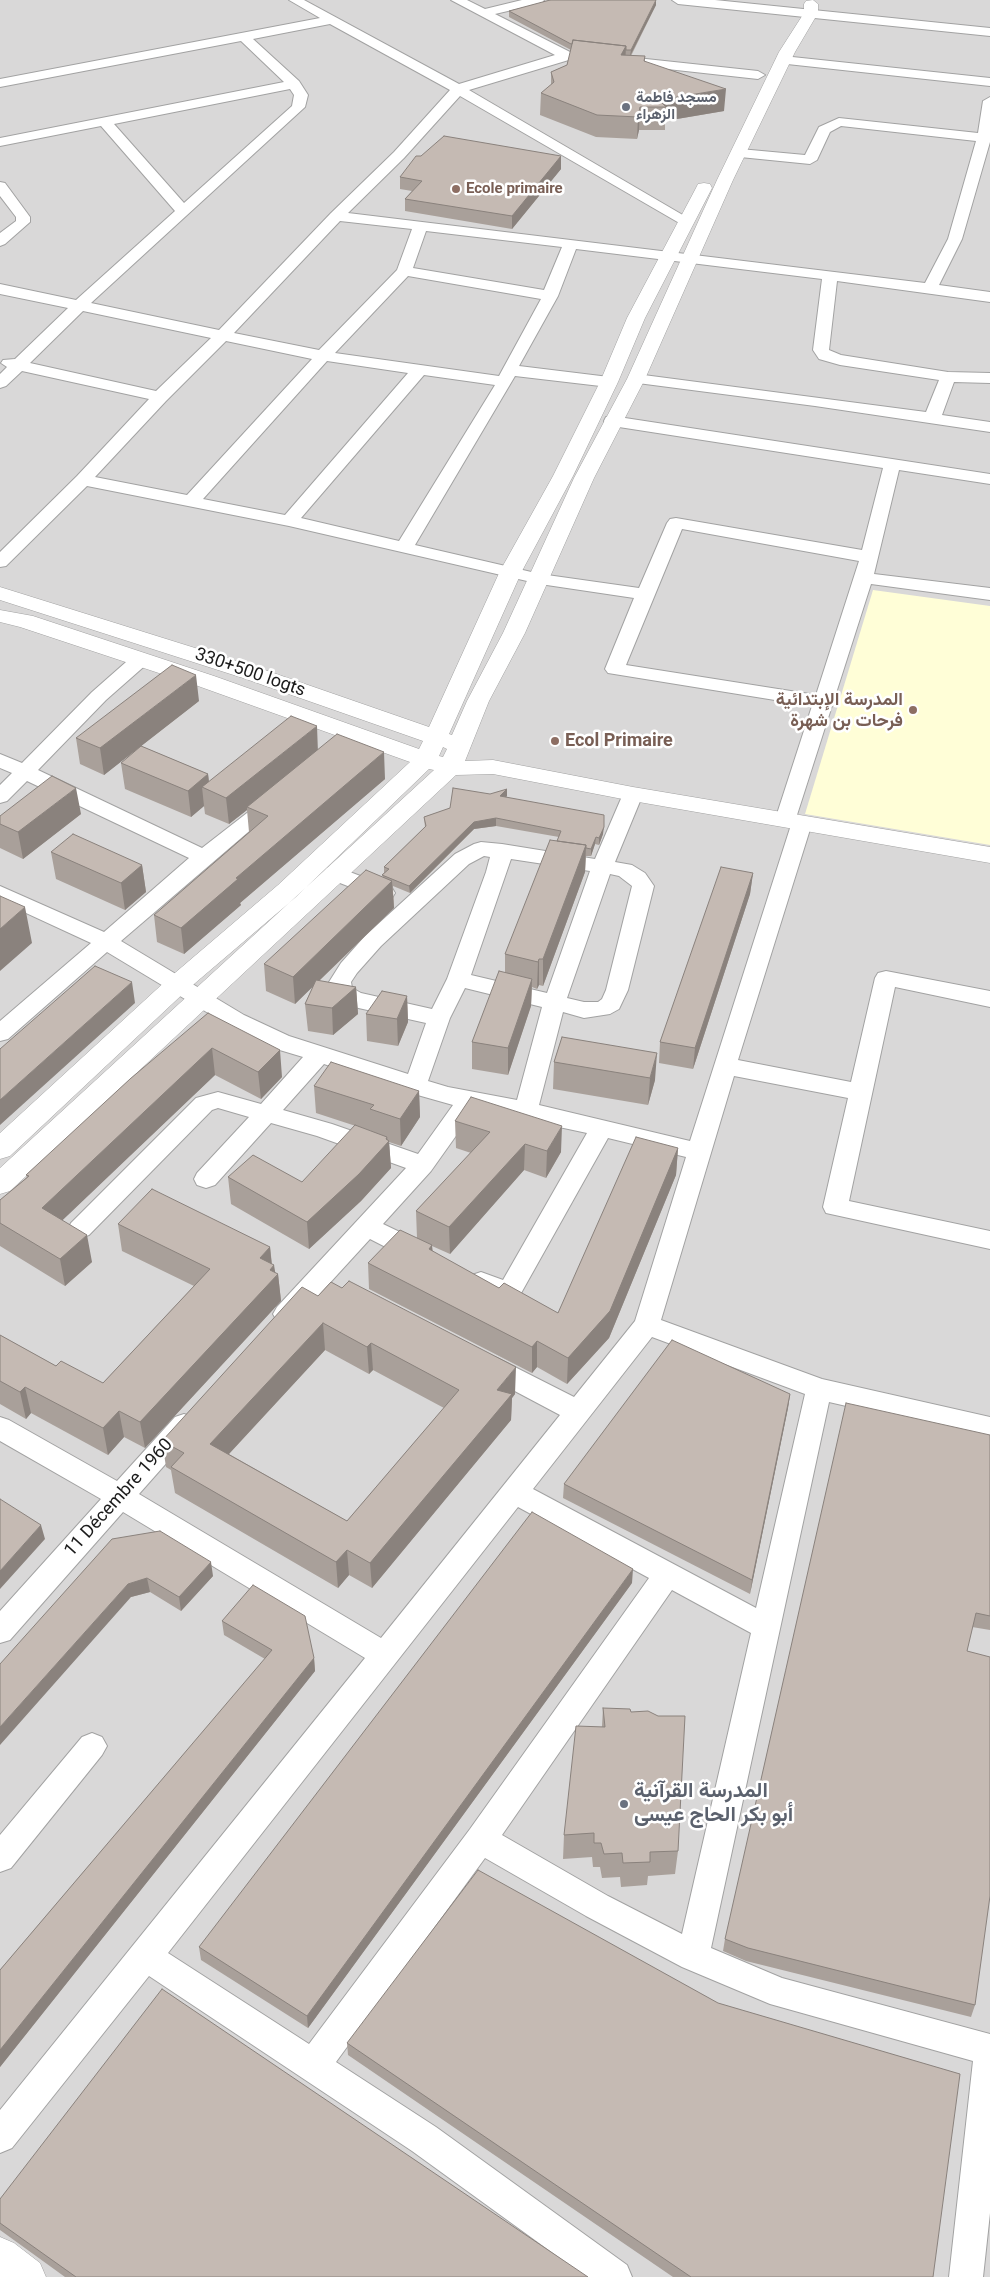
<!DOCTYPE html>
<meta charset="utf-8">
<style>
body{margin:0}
canvas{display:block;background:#ede8e0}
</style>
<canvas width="990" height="2277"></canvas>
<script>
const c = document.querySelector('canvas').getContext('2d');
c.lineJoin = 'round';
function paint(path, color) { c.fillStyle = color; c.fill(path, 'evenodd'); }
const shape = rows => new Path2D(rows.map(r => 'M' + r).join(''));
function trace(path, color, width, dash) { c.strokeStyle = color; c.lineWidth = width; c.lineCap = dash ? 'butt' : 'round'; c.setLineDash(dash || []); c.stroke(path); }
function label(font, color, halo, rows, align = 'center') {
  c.font = font + ' Roboto,Vazirmatn,sans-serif'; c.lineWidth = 5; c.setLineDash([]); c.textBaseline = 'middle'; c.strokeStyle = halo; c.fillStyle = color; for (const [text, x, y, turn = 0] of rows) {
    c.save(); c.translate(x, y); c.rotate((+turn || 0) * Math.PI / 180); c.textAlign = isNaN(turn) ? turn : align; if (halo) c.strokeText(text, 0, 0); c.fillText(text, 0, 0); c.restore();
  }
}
const residential = shape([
 [0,0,990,0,990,2277,0,2277]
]);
const education = shape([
 [873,590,990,606,990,845,805,814]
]);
const minor = shape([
 [289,0,304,0,459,84,555,55,451,0,467,0,485,9,522,0,544,0,542,3,495,14,572,53,574,56,572,59,469,90,693,221,691,224,681,224,460,96,404,158,348,213,925,283,948,239,976,141,841,126,830,132,817,160,810,164,740,157,733,153,740,149,805,155,819,127,839,118,978,133,983,101,990,97,990,142,962,239,939,285,990,292,990,302,837,281,829,350,841,355,948,372,990,373,990,383,954,382,942,415,990,422,990,432,815,406,630,382,628,379,636,374,926,412,939,380,840,365,819,359,813,350,822,279,576,249,558,296,519,366,609,377,617,382,609,387,515,376,415,545,540,574,639,588,667,523,670,519,676,518,862,550,883,468,606,425,604,421,606,417,612,416,990,474,990,484,899,470,874,574,990,588,990,600,871,584,796,818,809,818,812,823,738,1060,851,1082,875,978,878,973,886,971,990,991,990,1007,895,987,849,1201,990,1231,990,1249,826,1213,823,1207,848,1098,734,1076,661,1320,822,1379,990,1417,990,1439,829,1402,711,1948,782,1978,990,2034,990,2213,983,2277,949,2277,973,2061,770,2004,682,1967,586,1916,485,1858,336,2062,436,2127,627,2265,632,2277,586,2277,412,2151,149,1976,12,2148,0,2153,0,2110,365,1658,123,1512,10,1640,0,1643,0,1611,101,1499,0,1441,0,1417,9,1420,117,1481,175,1417,184,1414,193,1417,197,1425,193,1433,139,1494,381,1638,560,1415,479,1372,475,1365,479,1358,488,1355,497,1358,574,1397,635,1321,686,1157,608,1138,520,1295,503,1301,472,1289,468,1282,472,1275,481,1272,503,1280,587,1133,475,1109,431,1171,383,1224,429,1246,432,1253,429,1260,420,1262,411,1260,370,1239,295,1321,286,1324,277,1321,273,1314,277,1307,406,1168,317,1136,271,1123,215,1185,206,1188,197,1185,194,1179,197,1173,249,1117,218,1108,212,1110,89,1235,80,1238,71,1235,68,1229,71,1223,196,1098,218,1092,261,1104,303,1057,273,1048,228,1025,107,952,8,1039,0,1041,0,1021,91,943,0,901,0,886,104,932,189,858,27,781,7,801,0,803,0,785,12,773,0,768,0,754,22,763,92,692,134,655,148,655,151,659,148,663,106,700,38,770,202,848,265,799,272,797,279,799,282,803,121,941,244,1015,289,1036,408,1074,426,1023,354,1007,334,997,329,982,341,963,365,936,455,854,474,844,481,842,502,844,595,859,623,794,626,790,633,788,640,790,643,794,615,862,632,865,645,873,654,886,628,990,619,1009,610,1014,584,1018,563,1012,539,1105,690,1141,791,825,778,825,775,820,812,706,608,673,605,669,634,598,540,584,289,526,87,486,6,566,0,567,0,552,77,476,149,399,22,371,6,386,0,388,0,374,7,367,1,363,3,360,15,359,68,308,0,294,0,284,76,300,175,211,101,126,0,146,0,138,284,82,241,41,0,87,0,79,320,18,289,0],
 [330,24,450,90,394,152,331,213,219,330,91,303,305,107,308,95,299,81,253,39,330,24],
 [290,89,294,95,292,106,184,203,114,124,290,89],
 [340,221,412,229,397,270,319,350,234,333,340,221],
 [426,231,562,247,544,290,413,268,426,231],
 [408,276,541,299,499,376,335,353,408,276],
 [83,311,211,338,156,391,30,363,83,311],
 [226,341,312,359,187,495,95,477,166,401,226,341],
 [327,361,408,373,285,515,203,499,327,361],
 [424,375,495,385,399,541,301,518,424,375],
 [682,529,859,561,816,695,626,665,682,529],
 [484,856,490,857,486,872,447,979,432,1009,361,993,352,988,351,982,357,973,381,946,469,864,484,856],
 [511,859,590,871,547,993,471,975,511,859],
 [610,874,619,876,632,886,606,990,602,999,598,1002,584,1002,567,998,610,874],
 [465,988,542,1007,517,1100,448,1087,428,1081,450,1018,465,988],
 [324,1064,407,1092,453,1105,418,1154,332,1124,283,1110,324,1064],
 [652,1337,805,1394,756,1608,533,1489,652,1337],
 [518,1507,649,1578,470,1829,309,2044,168,1953,518,1507],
 [672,1590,751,1633,682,1934,608,1896,502,1835,672,1590],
 [672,0,715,0,990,28,990,36,678,4,672,0],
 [618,56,758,71,765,75,758,79,613,63,611,60,618,56],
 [783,56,990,78,990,86,778,63,776,60,778,57,783,56],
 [0,182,5,183,30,217,30,222,5,244,0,246,0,233,16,221,16,217,0,196,0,182],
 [334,866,392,888,395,893,392,898,384,900,327,878,323,873,327,868,334,866],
 [92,1733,102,1737,107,1746,102,1755,11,1868,0,1872,0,1835,82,1737,92,1733]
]);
const tertiary = shape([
 [813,0,818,4,818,13,795,52,733,180,645,379,594,478,525,633,489,701,465,761,493,760,633,787,990,847,990,863,633,801,493,774,456,775,10,1191,0,1194,0,1168,434,770,429,769,296,897,187,990,10,1156,0,1159,0,1133,169,978,278,885,410,762,198,686,20,627,0,622,0,610,33,616,214,676,419,749,423,741,243,678,0,600,0,587,259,668,429,727,500,571,553,476,600,382,627,318,696,188,698,184,704,183,710,184,712,188,645,318,618,382,573,476,522,571,449,734,452,735,467,701,503,633,574,478,627,379,717,180,779,52,804,13,804,4,806,1,813,0],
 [443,747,447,749,443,757,439,756,443,747],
 [0,2237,14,2243,40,2263,46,2277,0,2277,0,2237]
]);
const wall = shape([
 [656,5,631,56,645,56,645,61,724,111,665,121,665,130,639,130,637,139,596,137,540,115,541,93,551,85,551,72,567,65,571,50,509,17,509,11],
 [421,156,561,156,561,169,512,229,405,211,405,199,412,191,400,189,400,177],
 [199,701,141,746,208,774,209,782,318,749,385,779,240,903,241,905,184,954,157,942,154,915,249,832,247,810,229,824,205,814,204,806,191,817,125,789,121,763,138,748,104,775,80,764,76,738],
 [507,789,507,796,506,797,603,834,599,845,595,844,591,856,586,856,585,872,543,986,539,985,537,989,532,987,531,1006,508,1075,472,1069,472,1042,505,973,505,954,559,837,496,826,474,829,410,893,393,886,394,908,319,981,356,987,358,1014,333,1035,308,1031,305,1004,313,986,295,1004,266,991,264,964,383,877,382,875,384,873,384,867,425,827,424,817],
 [81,814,23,859,0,848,0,816],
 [51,852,142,865,146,892,125,910,56,879],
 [753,873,750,894,693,1069,659,1063,660,1042],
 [407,996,408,1022,398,1046,367,1041,366,1014],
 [208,1013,282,1077,261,1099,215,1075,62,1220,92,1262,65,1286,0,1246,0,1200,27,1177,26,1175],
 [562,1037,655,1080,648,1105,553,1089,554,1062],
 [314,1086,419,1091,420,1117,401,1146,389,1142,391,1168,361,1201,309,1249,231,1204,228,1177,302,1182,371,1131,316,1113],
 [455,1121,561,1152,546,1178,524,1170,450,1254,432,1246,433,1252,499,1288,558,1313,678,1148,676,1175,609,1338,567,1384,537,1367,532,1373,369,1289,368,1263,417,1238,416,1211,471,1153,456,1148],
 [118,1224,270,1247,272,1264,275,1273,278,1274,281,1301,145,1448,124,1437,108,1455,31,1413,26,1419,0,1404,0,1335,56,1366,103,1383,194,1286,122,1251],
 [318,1296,515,1394,512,1398,511,1420,372,1588,349,1575,338,1588,175,1493,171,1470,166,1467,162,1441],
 [325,1350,369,1374,373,1370,444,1408,347,1521,229,1454],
 [790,1394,788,1408,750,1594,563,1498,564,1484],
 [990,1435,990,1630,972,1627,967,1651,975,2005,971,2017,746,1961,723,1951,725,1939],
 [112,1539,213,1576,181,1611,150,1592,131,1597],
 [632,1583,308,2028,201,1960,199,1947],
 [222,1621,314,1658,315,1671,0,2067,0,1970,265,1659,224,1635],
 [603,1708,631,1712,678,1851,675,1874,648,1876,647,1885,621,1887,620,1877,602,1878,600,1867,593,1867,592,1857,563,1859,564,1835,602,1726],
 [347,2043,933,2277,673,2277,348,2055],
 [0,2199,588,2277,65,2277,0,2230]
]);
const shadedWall = shape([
 [656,0,656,5,630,56,631,50],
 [626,46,625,68,621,55],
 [726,89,724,111,665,121,666,107,659,100],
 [640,107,639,130,637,139,638,117],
 [561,156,561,169,512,229,512,216],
 [196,675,199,701,104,775,100,748],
 [317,726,318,753,247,807,247,810,229,824,226,798],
 [384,752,385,779,240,903,241,905,184,954,181,928,236,878],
 [208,774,210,791,202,787,204,806,191,817,188,791],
 [76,788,81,814,23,859,18,832],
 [507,789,507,796,500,803,500,796],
 [496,818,496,826,474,829,410,893,409,886,474,822],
 [604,827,603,834,599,845,599,838],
 [596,837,595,844,591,856,591,849],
 [586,845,585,872,543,986,543,959],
 [142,865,146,892,125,910,121,883],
 [753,873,750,894,693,1069,695,1048],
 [392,881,394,908,295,1004,293,977],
 [25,907,32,943,0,971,0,929],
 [539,959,539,985,537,989,538,962],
 [532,979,531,1006,508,1075,508,1048],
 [132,982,135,1003,0,1125,0,1100],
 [356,987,358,1014,333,1035,332,1008],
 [407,996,408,1022,398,1046,397,1019],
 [212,1048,215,1075,47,1235,42,1208],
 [280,1050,282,1077,261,1099,258,1072],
 [657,1053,655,1080,648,1105,650,1078],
 [419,1091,420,1117,401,1146,400,1119],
 [562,1126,561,1152,546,1178,547,1151],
 [387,1137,388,1143,389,1141,391,1168,361,1201,309,1249,307,1222],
 [525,1144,524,1170,450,1254,449,1227],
 [678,1148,676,1175,609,1338,567,1384,568,1358],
 [87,1235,92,1262,65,1286,60,1259],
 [432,1245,433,1272,429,1249],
 [270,1247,272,1268,274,1265,276,1277,278,1274,281,1301,145,1448,140,1422,260,1258],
 [323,1323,325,1350,214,1470,210,1444],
 [537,1341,537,1367,532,1373,532,1347],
 [371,1343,373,1370,369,1374,367,1347],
 [516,1367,515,1394,512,1398,511,1420,372,1588,370,1563,497,1390],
 [25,1387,31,1413,26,1419,20,1392],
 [790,1394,788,1408,750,1594,752,1580],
 [119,1411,124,1437,108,1455,103,1428],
 [41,1525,45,1539,0,1589,0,1571],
 [347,1550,349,1575,338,1588,336,1562],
 [211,1562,213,1576,181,1611,179,1597],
 [633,1569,632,1583,308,2028,307,2016],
 [147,1578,150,1592,131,1597,0,1745,0,1727,128,1584],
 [314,1658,315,1671,0,2067,0,2050]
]);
const building = shape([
 [550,0,656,0,631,50,626,50,626,46,573,40,572,44,571,44,509,11,550,0],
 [573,40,626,46,621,55,645,56,644,61,726,89,659,100,666,107,640,107,638,117,597,115,541,93,554,82,551,72,567,65,573,40],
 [444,136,561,156,512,216,405,199,422,181,400,177,416,156,421,156,444,136],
 [172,665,196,675,100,748,76,738,172,665],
 [291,716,317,726,226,798,202,787,291,716],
 [337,734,384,752,236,878,238,879,181,928,154,915,268,816,247,807,337,734],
 [141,746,208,774,188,791,121,763,141,746],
 [52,776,76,788,18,832,0,824,0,816,52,776],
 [453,788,490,794,507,789,500,796,604,815,604,827,599,838,596,837,591,849,586,848,586,845,557,841,561,831,496,818,474,822,409,886,382,875,389,869,384,867,426,826,424,817,450,808,453,788],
 [73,834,142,865,121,883,51,852,73,834],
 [550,840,586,845,543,959,539,959,538,962,505,954,550,840],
 [721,867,753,873,695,1048,660,1042,721,867],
 [366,870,392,881,293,977,264,964,366,870],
 [0,896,25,907,0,929,0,896],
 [95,966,132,982,0,1100,0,1049,95,966],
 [499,971,532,979,508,1048,472,1042,499,971],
 [316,980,356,987,332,1008,305,1004,316,980],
 [382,991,407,996,397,1019,366,1014,382,991],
 [208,1013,280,1050,258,1072,212,1048,42,1208,87,1235,60,1259,0,1223,0,1200,29,1176,26,1175,130,1079,208,1013],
 [562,1037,657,1053,650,1078,554,1062,562,1037],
 [331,1062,419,1091,400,1119,370,1109,374,1105,314,1086,331,1062],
 [471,1097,562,1126,547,1151,525,1144,449,1227,416,1211,490,1132,455,1121,471,1097],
 [355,1125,387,1137,386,1139,389,1141,359,1174,307,1222,228,1177,253,1155,302,1182,355,1125],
 [636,1137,678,1148,610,1311,568,1358,537,1341,532,1347,368,1263,400,1230,432,1245,429,1249,499,1288,504,1283,558,1313,636,1137],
 [152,1189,270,1247,260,1258,274,1265,270,1270,278,1274,140,1422,119,1411,103,1428,25,1387,20,1392,0,1381,0,1335,56,1366,61,1361,103,1383,210,1269,118,1224,152,1189],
 [349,1281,516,1367,497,1390,512,1394,370,1563,347,1550,336,1562,171,1467,184,1453,162,1441,302,1287,318,1296,331,1282,342,1288,349,1281],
 [323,1323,367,1347,371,1343,459,1390,347,1521,210,1444,323,1323],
 [672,1340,790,1394,752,1580,564,1484,672,1340],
 [846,1403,990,1435,990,1616,976,1613,967,1651,990,1657,990,1896,975,2005,748,1948,725,1939,846,1403],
 [0,1499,41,1525,0,1571,0,1499],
 [532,1512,633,1569,307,2016,199,1947,532,1512],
 [160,1531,211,1562,179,1597,147,1578,128,1584,0,1727,0,1664,112,1539,160,1531],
 [253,1585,305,1616,314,1658,0,2050,0,1970,272,1650,222,1621,253,1585],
 [603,1708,630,1709,631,1712,648,1711,658,1716,685,1716,678,1851,650,1852,650,1862,623,1863,622,1853,604,1854,601,1843,594,1843,594,1833,564,1835,576,1726,605,1727,603,1708],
 [478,1870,718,2003,960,2074,933,2277,691,2277,347,2043,478,1870],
 [162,1989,588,2277,76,2277,0,2223,0,2199,162,1989]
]);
const markers = [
 [626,107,5,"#6b7280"],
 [456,189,5,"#8d6e63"],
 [913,710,5,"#8d6e63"],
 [555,741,5,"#8d6e63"],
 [624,1804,5,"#6b7280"]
];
const farWorshipnames = [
 ["مسجد فاطمة",636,98],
 ["الزهراء",636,115]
];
const farEducationnames = [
 ["Ecole primaire",466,189]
];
const streetNames = [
 ["330+500 logts",250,673,19],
 ["11 Décembre 1960",119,1498,-48]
];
const educationNames = [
 ["المدرسة الإبتدائية",903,700],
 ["فرحات بن شهرة",903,721],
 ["Ecol Primaire",565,741,"left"]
];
const nearWorshipnames = [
 ["المدرسة القرآنية",634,1792],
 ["أبو بكر الحاج عيسى",634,1816]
];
paint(residential, '#d9d8d8');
paint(education, '#fffed7');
trace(minor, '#a2a2a2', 2);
trace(tertiary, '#a2a2a2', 1);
paint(minor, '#fff');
paint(tertiary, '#fff');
paint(wall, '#a9a09a');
paint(shadedWall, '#8a827d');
paint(building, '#c5bab3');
trace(building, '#8a827d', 1);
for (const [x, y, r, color] of markers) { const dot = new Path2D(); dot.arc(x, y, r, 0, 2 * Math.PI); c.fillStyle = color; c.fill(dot); trace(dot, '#fff', 2); }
label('bold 15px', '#5b616d', '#fff', farWorshipnames, 'left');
label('bold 15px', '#785e54', '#fff', farEducationnames, 'left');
label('18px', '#1b1b1b', '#fff', streetNames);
label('bold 18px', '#785e54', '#fff', educationNames, 'right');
label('bold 21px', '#5b616d', '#fff', nearWorshipnames, 'left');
</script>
